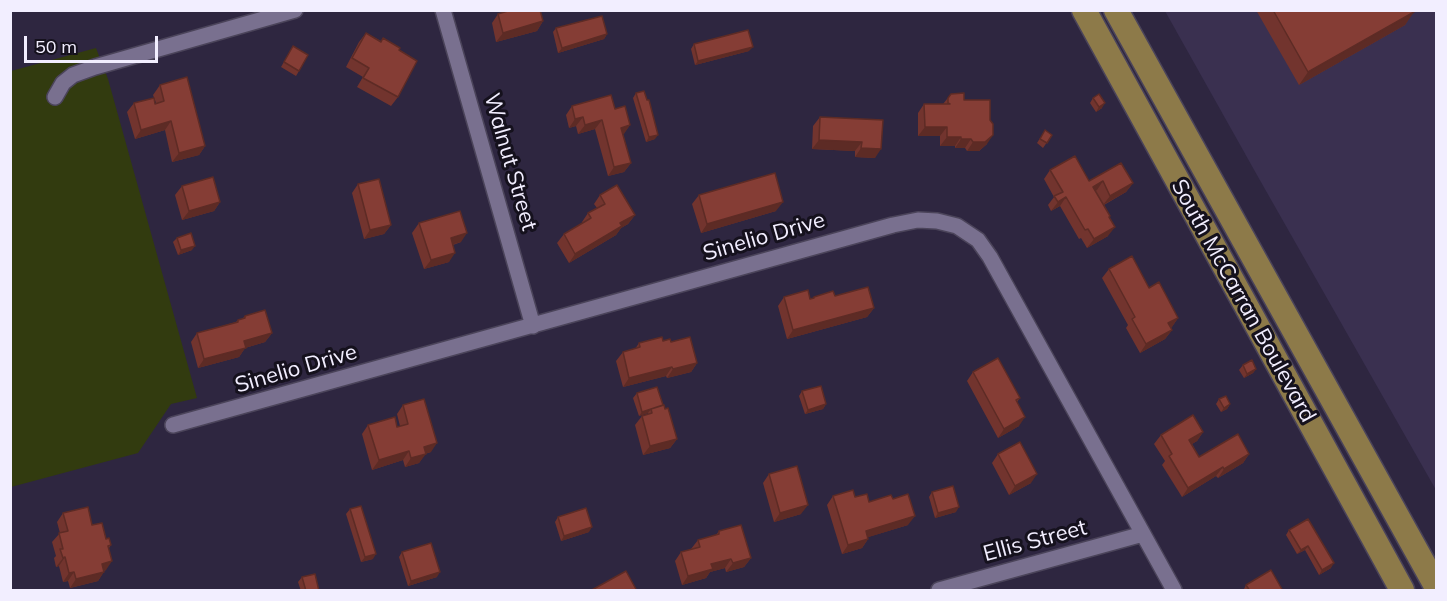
<!DOCTYPE html>
<style>
body{margin:0}
#map{position:relative;width:1447px;height:601px;overflow:hidden;background:#2e2640;font-family:Mulish,sans-serif}
canvas{display:block}
.frame{position:absolute;inset:0;border:12px solid #f2eeff;pointer-events:none}
.scale{position:absolute;left:24px;top:36px;width:134px;height:27px;box-sizing:border-box;border:3px solid #f2eeff;border-top:0;padding-left:8px;font-size:18px;line-height:21px;white-space:nowrap;color:#f2eeff;-webkit-text-stroke:4px #15111d;paint-order:stroke}
</style>
<div id="map">
<canvas width="1447" height="601"></canvas>
<div class="frame"></div>
<div class="scale">50 m</div>
</div>
<script>
const c = document.querySelector('canvas').getContext('2d');
c.lineJoin = 'round';
function paint(path, color) { c.fillStyle = color; c.fill(path, 'evenodd'); }
const shape = rows => new Path2D(rows.map(r => 'M' + r).join(''));
function trace(path, color, width, dash) { c.strokeStyle = color; c.lineWidth = width; c.lineCap = dash ? 'butt' : 'round'; c.setLineDash(dash || []); c.stroke(path); }
function label(font, color, halo, rows, align = 'center') {
  c.font = font + ' Mulish,sans-serif'; c.lineWidth = 6; c.setLineDash([]); c.textBaseline = 'middle'; c.strokeStyle = halo; c.fillStyle = color; for (const [text, x, y, turn = 0] of rows) {
    c.save(); c.translate(x, y); c.rotate((+turn || 0) * Math.PI / 180); c.textAlign = isNaN(turn) ? turn : align; if (halo) c.strokeText(text, 0, 0); c.fillText(text, 0, 0); c.restore();
  }
}
const built = shape([
 [1165,11,1436,11,1436,490,1257,175]
]);
const green = shape([
 [96,48,108,79,197,398,171,404,138,453,11,487,11,71]
]);
const minor = shape([
 [443,10,533,326],
 [55,97,63,83,73,75,95,67,295,10],
 [173,425,893,225,918,220,937,221,957,226,978,240,990,257,1174,590],
 [939,590,1143,534]
]);
const primary = shape([
 [1084,10,1402,590],
 [1116,10,1436,586]
]);
const wall = shape([
 [507,10,540,10,543,21,537,31,496,42,492,23,498,14,507,12],
 [1256,10,1414,10,1405,25,1299,85],
 [556,28,607,34,604,39,558,53,553,32],
 [366,33,381,41,383,38,399,50,398,97,391,106,357,87,363,77,346,67,359,42],
 [694,44,749,51,695,65,691,49],
 [293,46,299,71,296,76,281,67],
 [160,85,205,146,199,155,172,162,165,130,135,139,127,112,134,103,156,103,153,95],
 [636,93,655,139,646,142,633,98],
 [951,94,964,100,987,144,979,151,967,151,965,148,955,148,955,146,940,146,940,136,918,136,918,113,924,104,943,104],
 [1093,98,1102,108,1096,112,1090,103],
 [572,106,615,109,630,125,623,134,631,163,624,172,608,176,595,129,578,134,576,126,569,128,566,115],
 [820,117,883,120,875,158,855,157,855,151,812,149,813,126],
 [1045,130,1052,135,1043,148,1037,143],
 [1050,170,1089,181,1133,183,1126,192,1104,205,1110,216,1109,218,1108,236,1087,248,1081,238,1079,239,1060,206,1051,211,1048,205,1054,197,1044,179],
 [358,184,391,225,384,234,364,239,352,193],
 [182,186,220,202,214,211,182,220,175,195],
 [600,195,635,215,628,224,621,228,616,235,569,263,557,243,564,234,582,223,582,222,588,213,597,208,594,204],
 [699,195,776,211,701,233,692,204],
 [419,223,461,242,453,245,449,262,424,269,412,233],
 [177,238,192,250,178,255,173,242],
 [1109,269,1149,288,1178,318,1171,328,1172,330,1165,339,1140,353,1126,328,1128,325,1102,278],
 [835,296,874,308,867,317,787,339,778,306,784,297,810,299,812,299,814,297],
 [245,316,272,333,265,342,245,348,239,357,198,368,191,342,197,333,236,322,238,320,242,319],
 [663,341,671,342,697,363,691,372,667,378,666,376,623,387,616,361,623,352,635,349,639,343],
 [1243,365,1256,369,1253,373,1244,378,1239,370],
 [973,372,1020,398,1017,402,1019,426,998,438,967,381],
 [802,391,826,404,823,409,805,414,799,396],
 [637,393,663,405,677,439,670,448,643,455,635,425,642,416,647,415,648,413,639,416,633,398],
 [1219,399,1230,404,1227,409,1221,412,1216,404],
 [403,405,431,452,425,454,419,463,405,467,403,460,372,470,362,434,368,425,397,427,400,426,397,414],
 [1203,432,1197,441,1192,444,1199,457,1249,454,1243,463,1218,478,1216,476,1182,497,1162,465,1165,461,1154,444,1161,435],
 [998,454,1031,483,1009,495,992,463],
 [769,474,801,514,774,522,763,483],
 [932,492,956,512,935,518,929,497],
 [833,496,855,497,869,502,893,499,908,525,868,537,868,539,862,548,842,554,827,505],
 [350,509,373,559,361,562,346,514],
 [63,513,92,525,106,539,111,545,109,548,106,570,104,571,98,581,70,588,68,581,63,582,59,566,56,567,54,558,56,556,52,542,60,533,57,522],
 [558,517,589,532,561,541,555,522],
 [1308,519,1331,568,1319,575,1305,550,1297,554,1286,535,1289,530],
 [719,531,751,558,744,567,726,572,725,568,710,572,706,578,682,585,675,561,681,552,691,549,698,540,716,535],
 [402,552,437,577,408,586,399,557],
 [302,577,319,591,301,591,298,582],
 [1246,585,1283,591,1243,591]
]);
const shadedWall = shape([
 [1414,12,1405,25,1299,85,1308,72],
 [543,21,537,31,496,42,503,33],
 [607,34,604,39,558,53,562,48],
 [753,47,749,51,695,65,698,61],
 [1105,103,1102,108,1096,112,1099,107],
 [583,117,576,126,569,128,575,119],
 [602,120,595,129,578,134,585,125],
 [171,121,165,130,135,139,141,130],
 [630,125,624,134,615,137,621,128],
 [925,127,947,127,940,136,918,136],
 [658,135,655,139,646,142,649,137],
 [993,135,987,144,979,151,967,151,973,142],
 [947,137,961,137,955,146,940,146],
 [961,139,971,139,965,148,955,148],
 [819,140,862,142,855,151,812,149],
 [205,146,199,155,172,162,179,153],
 [861,148,881,149,875,158,855,157],
 [631,163,624,172,608,176,614,167],
 [1103,181,1097,190,1087,196,1093,187],
 [1133,183,1126,192,1103,205,1110,196],
 [1066,197,1060,206,1051,211,1058,202],
 [220,202,214,211,182,220,189,211],
 [783,202,776,211,701,233,707,224],
 [635,215,628,224,621,228,616,235,569,263,575,254,620,223],
 [391,225,384,234,364,239,370,230],
 [1115,227,1108,236,1087,248,1094,239],
 [467,233,461,242,444,247,451,238],
 [195,246,192,250,178,255,181,250],
 [455,253,449,262,424,269,431,260],
 [874,308,867,317,787,339,793,330],
 [1178,318,1172,327,1162,332,1168,323],
 [1172,330,1165,339,1140,353,1146,344],
 [272,333,265,342,245,348,239,357,198,368,204,359,244,341],
 [697,363,691,372,667,378,673,369],
 [672,367,666,376,623,387,629,378],
 [1256,369,1253,373,1244,378,1247,374],
 [826,404,823,409,805,414,808,410],
 [1230,404,1227,409,1221,412,1224,408],
 [651,409,648,413,639,416,642,412],
 [1025,417,1019,426,998,438,1004,429],
 [1203,432,1197,441,1183,449,1189,440],
 [677,439,670,448,643,455,650,446],
 [437,443,431,452,417,456,424,447],
 [409,451,403,460,372,470,379,460],
 [426,454,419,463,405,467,411,458],
 [1249,454,1243,463,1218,478,1224,469],
 [1223,467,1216,476,1182,497,1188,488],
 [1037,474,1031,483,1009,495,1015,486],
 [808,505,801,514,774,522,780,513],
 [959,507,956,512,935,518,938,513],
 [915,516,908,525,859,540,866,531],
 [592,527,589,532,561,541,564,536],
 [868,539,862,548,842,554,848,545],
 [1308,546,1305,550,1297,554,1301,550],
 [376,554,373,559,361,562,365,557],
 [65,557,59,566,56,567,63,558],
 [751,558,744,567,726,572,733,563],
 [731,559,725,568,710,572,706,578,682,585,688,576,711,564],
 [112,561,106,570,96,573,102,564],
 [1334,563,1331,568,1319,575,1322,570],
 [74,572,68,581,63,582,69,573],
 [104,572,98,581,70,588,76,579],
 [440,572,437,577,408,586,411,581]
]);
const building = shape([
 [511,10,540,10,543,21,503,33,498,14,511,10],
 [1273,10,1414,10,1414,12,1308,72,1273,10],
 [602,16,607,34,562,48,556,28,602,16],
 [748,30,753,47,698,61,694,44,748,30],
 [366,33,381,42,383,38,400,48,399,50,417,61,398,97,363,78,369,68,352,58,366,33],
 [293,46,308,55,299,71,284,62,293,46],
 [187,77,205,146,179,153,171,121,141,130,134,103,154,98,155,104,164,101,160,85,187,77],
 [644,91,647,100,649,100,658,135,649,137,636,93,644,91],
 [964,93,964,100,990,100,990,120,993,124,993,135,985,142,973,142,971,139,961,139,961,137,947,137,947,127,925,127,924,104,950,104,948,103,948,98,951,94,964,93],
 [1099,94,1105,103,1099,107,1093,98,1099,94],
 [611,95,615,109,625,106,630,125,621,128,631,163,614,167,602,120,585,125,583,117,575,119,572,106,611,95],
 [820,117,883,120,881,149,861,148,862,142,819,140,820,117],
 [1045,130,1052,135,1047,143,1040,139,1045,130],
 [1075,156,1089,181,1121,163,1133,183,1110,196,1103,181,1093,187,1110,216,1109,217,1115,227,1094,239,1088,229,1085,230,1066,197,1058,202,1054,196,1063,192,1050,170,1075,156],
 [775,173,783,202,707,224,699,195,775,173],
 [213,177,220,202,189,211,182,186,213,177],
 [379,179,391,225,370,230,358,184,379,179],
 [617,185,635,215,620,223,622,226,575,254,564,234,591,218,588,213,605,204,600,195,617,185],
 [460,211,467,233,451,238,455,253,431,260,419,223,460,211],
 [191,233,195,246,181,250,177,238,191,233],
 [1132,256,1149,288,1159,282,1178,318,1168,323,1172,330,1146,344,1132,319,1135,317,1109,269,1132,256],
 [868,287,874,308,793,330,784,297,808,290,810,299,814,298,814,297,833,291,835,296,868,287],
 [265,310,272,333,244,341,246,348,204,359,197,333,238,322,238,320,245,318,245,316,265,310],
 [662,337,663,341,670,339,671,342,690,337,697,363,673,369,672,367,629,378,623,352,640,347,639,343,662,337],
 [998,358,1020,398,1016,400,1025,417,1004,429,973,372,998,358],
 [1252,360,1256,369,1247,374,1243,365,1252,360],
 [821,386,826,404,808,410,802,391,821,386],
 [657,387,663,405,642,412,637,393,657,387],
 [1226,396,1230,404,1224,408,1219,399,1226,396],
 [424,399,437,443,424,447,426,454,411,458,409,451,379,460,368,425,395,417,397,427,408,424,403,405,424,399],
 [664,405,665,409,668,408,677,439,650,446,642,416,652,413,651,409,664,405],
 [1193,415,1203,432,1189,440,1199,457,1238,434,1249,454,1224,469,1223,467,1188,488,1169,456,1172,454,1161,435,1193,415],
 [1020,442,1037,474,1015,486,998,454,1020,442],
 [797,466,808,505,780,513,769,474,797,466],
 [953,486,959,507,938,513,932,492,953,486],
 [853,490,855,497,867,494,869,502,891,495,893,499,908,494,915,516,866,531,868,539,848,545,833,496,853,490],
 [361,506,376,554,365,557,350,509,361,506],
 [88,507,92,525,102,523,106,539,109,538,111,545,108,546,112,561,102,564,104,572,76,579,74,572,69,573,65,557,63,558,60,549,63,549,59,533,68,531,63,513,88,507],
 [586,508,592,527,564,536,558,517,586,508],
 [1308,519,1334,563,1322,570,1308,546,1301,550,1289,530,1308,519],
 [741,525,751,558,733,563,731,559,711,564,713,569,688,576,681,552,700,547,698,540,719,534,719,531,741,525],
 [431,543,440,572,411,581,402,552,431,543],
 [1271,570,1283,591,1250,591,1246,585,1271,570],
 [626,571,637,591,590,591,626,571],
 [315,574,319,591,306,591,302,577,315,574]
]);
const streetNames = [
 ["Walnut Street",510,162,74],
 ["Sinelio Drive",764,237,-16],
 ["South McCarran Boulevard",1243,301,61],
 ["Sinelio Drive",296,369,-16],
 ["Ellis Street",1035,541,-15]
];
paint(built, '#3a3050');
paint(green, '#323b0f');
trace(minor, '#4b445a', 18);
trace(primary, '#4b445a', 27);
trace(minor, '#79708f', 15);
trace(primary, '#8d7a49', 24);
paint(wall, '#72342e');
paint(shadedWall, '#5d2b25');
paint(building, '#853d35');
trace(building, '#5d2b25', 1.5);
label('22px', '#f2eeff', '#15111d', streetNames);
</script>
